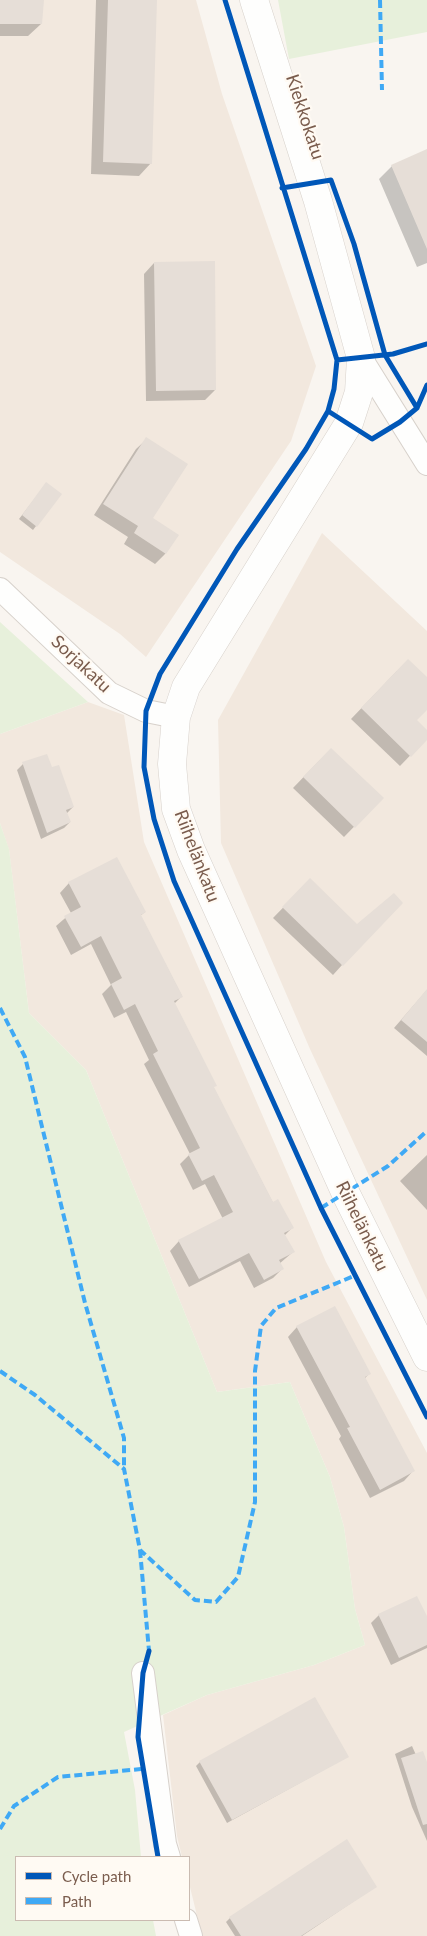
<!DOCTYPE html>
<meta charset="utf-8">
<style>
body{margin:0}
#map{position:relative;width:427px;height:1936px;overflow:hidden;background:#f9f5f0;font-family:Lato,sans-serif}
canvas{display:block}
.legend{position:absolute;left:15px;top:1856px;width:175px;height:65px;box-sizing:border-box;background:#fffaf3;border:1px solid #cabbb1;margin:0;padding:6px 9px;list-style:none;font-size:15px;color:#7a5c4d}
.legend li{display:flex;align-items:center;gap:10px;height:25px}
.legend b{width:25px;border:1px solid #cabbb1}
</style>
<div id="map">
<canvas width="427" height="1936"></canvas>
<ul class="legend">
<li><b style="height:6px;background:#0057b8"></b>Cycle path</li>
<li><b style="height:6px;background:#3fa9f5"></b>Path</li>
</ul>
</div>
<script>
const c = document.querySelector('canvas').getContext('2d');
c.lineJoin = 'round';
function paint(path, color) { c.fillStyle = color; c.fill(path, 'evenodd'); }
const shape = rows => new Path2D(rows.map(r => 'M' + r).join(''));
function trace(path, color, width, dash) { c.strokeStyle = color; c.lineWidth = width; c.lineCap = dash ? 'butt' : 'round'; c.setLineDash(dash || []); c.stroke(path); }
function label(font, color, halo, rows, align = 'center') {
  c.font = font + ' Lato,sans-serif'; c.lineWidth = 4.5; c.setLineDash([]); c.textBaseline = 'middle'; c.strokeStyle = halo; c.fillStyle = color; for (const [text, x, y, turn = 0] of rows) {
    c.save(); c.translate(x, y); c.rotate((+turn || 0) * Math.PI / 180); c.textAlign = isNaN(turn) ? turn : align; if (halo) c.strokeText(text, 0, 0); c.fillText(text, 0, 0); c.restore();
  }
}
const residential = shape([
 [0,0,196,0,222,94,316,366,291,441,146,657,120,634,0,552],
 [322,533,427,631,427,1300,310,1049,221,843,218,720],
 [88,702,124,715,144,842,326,1262,427,1453,427,1936,202,1936,189,1883,189,1857,182,1857,177,1836,163,1715,207,1695,314,1665,365,1645,355,1609,344,1527,330,1477,290,1382,217,1392,86,1070,29,1013,9,850,0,823,0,734]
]);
const green = shape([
 [278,0,427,0,427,32,289,59],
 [0,622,88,702,0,734],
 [0,823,9,849,29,1013,86,1070,217,1392,290,1382,330,1477,344,1527,355,1609,365,1645,314,1665,207,1695,124,1732,135,1790,141,1857,16,1857,16,1920,153,1920,156,1936,0,1936]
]);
const shadow = shape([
 [0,0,42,0,41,24,28,36,0,36],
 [96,0,156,0,151,163,139,176,91,174],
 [427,150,427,263,417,267,379,179,392,166],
 [154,263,215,390,205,400,146,401,144,274],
 [147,439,151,518,177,535,165,554,155,564,124,544,128,537,94,515,136,449],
 [43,488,36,526,33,530,19,519],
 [397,671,427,679,427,708,416,720,427,732,427,738,400,766,351,719],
 [320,760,382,798,344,837,293,788],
 [23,764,51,768,73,807,66,814,70,822,64,828,41,839,17,770],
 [310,880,342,965,333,975,273,918],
 [69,883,145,912,140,916,182,996,174,1004,213,1088,273,1203,292,1228,284,1236,293,1252,279,1264,282,1269,273,1278,254,1288,240,1261,189,1287,170,1251,179,1241,223,1219,205,1184,193,1190,180,1164,190,1154,144,1064,149,1060,126,1012,114,1018,102,994,111,985,91,944,71,955,56,926,71,913,60,893],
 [427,990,427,1056,394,1028],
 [427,1155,427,1210,400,1181],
 [297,1327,369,1374,364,1379,413,1471,404,1481,370,1498,339,1439,341,1436,288,1337],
 [379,1615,427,1619,427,1648,391,1665,371,1623],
 [412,1746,416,1755,427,1767,427,1841,412,1807,395,1754],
 [347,1757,227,1823,196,1766,200,1762],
 [375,1887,302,1936,235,1936,226,1922,230,1918]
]);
const building = shape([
 [0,0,44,0,42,24,0,24],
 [108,0,157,0,152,164,103,162],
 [427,149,427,249,391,165],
 [215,261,216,390,156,391,154,262],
 [146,437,188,464,153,518,179,535,166,554,134,533,138,526,103,504],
 [46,482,62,494,37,527,22,515],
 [408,659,427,677,427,710,417,720,427,730,427,740,411,757,361,708],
 [331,748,384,798,355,828,303,777],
 [47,754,52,767,59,765,74,807,66,810,71,822,47,833,22,762],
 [117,857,146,912,141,915,183,997,174,1001,217,1086,214,1087,273,1202,278,1199,294,1228,284,1233,295,1252,279,1260,284,1269,264,1280,249,1253,199,1279,178,1240,233,1212,214,1175,202,1181,188,1154,200,1148,153,1054,158,1051,135,1004,124,1010,111,984,122,978,101,936,81,947,64,916,81,907,68,882],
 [310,878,357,924,394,893,403,903,343,966,282,907],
 [427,989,427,1042,401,1020],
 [335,1306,371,1374,365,1377,415,1471,380,1490,347,1428,350,1427,296,1326],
 [417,1596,427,1616,427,1645,399,1658,378,1614],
 [315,1697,349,1757,232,1820,199,1761],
 [423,1751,427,1762,427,1824,423,1825,401,1758],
 [347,1839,377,1887,301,1936,241,1936,229,1917]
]);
const minor = shape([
 [361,358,427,464],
 [0,589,109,693,146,711,176,717],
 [143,1673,165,1844,169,1857],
 [186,1920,191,1936]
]);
const tertiary = shape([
 [254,0,318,201,361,358,359,392,349,423,186,687,176,717,172,764,176,809,191,850,346,1194,427,1357]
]);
const quiet = shape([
 [380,0,382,90],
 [0,1008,25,1057,85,1303,124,1438,124,1469],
 [321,1208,388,1166,427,1131],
 [0,1371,35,1395,124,1469,140,1550,195,1600,216,1602,238,1577,255,1502,255,1371,261,1326,276,1308,354,1276],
 [140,1550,149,1651],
 [0,1829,14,1806,58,1777,141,1769]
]);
const cycleway = shape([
 [225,0,337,360,334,389,328,411,306,449,237,549,160,674,146,711,144,767,154,819,174,881,321,1208,427,1417],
 [282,188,331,180,354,244,385,355,417,408],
 [337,360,393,354,427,344],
 [328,411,372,439,400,422,417,408,427,385],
 [149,1651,143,1673,138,1737,158,1857]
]);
const streetNames = [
 ["Kiekkokatu",305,117,72],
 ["Sorjakatu",81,664,43],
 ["Riihelänkatu",197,856,69],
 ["Riihelänkatu",362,1226,64]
];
paint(residential, '#f2e8de');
paint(green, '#e7f0db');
paint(shadow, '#0003');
paint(building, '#e6ded7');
trace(minor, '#d7d1cb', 24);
trace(tertiary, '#d7d1cb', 29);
trace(minor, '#fefefd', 22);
trace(tertiary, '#fefefd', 28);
trace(quiet, '#3fa9f5', 4, [8, 4]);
trace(cycleway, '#0057b8', 5);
label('18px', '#7a5c4d', '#fffaf3', streetNames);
</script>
